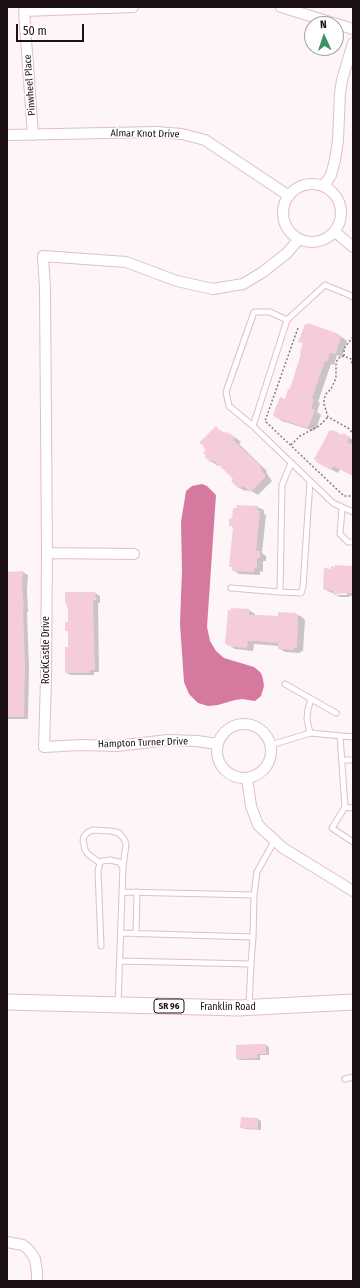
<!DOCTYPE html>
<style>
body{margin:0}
#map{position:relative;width:360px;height:1288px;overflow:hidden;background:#fdf5f8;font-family:"Fira Sans Condensed",sans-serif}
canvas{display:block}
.frame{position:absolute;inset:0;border:8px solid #1e1116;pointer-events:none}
.north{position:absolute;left:304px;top:16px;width:40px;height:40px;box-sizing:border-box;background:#fff;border:1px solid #a5a0a2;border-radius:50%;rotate:357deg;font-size:11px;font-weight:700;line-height:16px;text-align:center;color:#1e1116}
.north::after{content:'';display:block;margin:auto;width:14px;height:18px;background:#3d9164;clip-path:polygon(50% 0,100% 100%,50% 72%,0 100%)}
.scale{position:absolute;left:16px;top:24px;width:68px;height:18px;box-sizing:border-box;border:2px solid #1e1116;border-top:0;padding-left:5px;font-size:12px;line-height:14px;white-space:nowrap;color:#1e1116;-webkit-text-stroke:3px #fff;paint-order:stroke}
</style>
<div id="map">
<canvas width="360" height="1288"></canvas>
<div class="frame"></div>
<div class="north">N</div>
<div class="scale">50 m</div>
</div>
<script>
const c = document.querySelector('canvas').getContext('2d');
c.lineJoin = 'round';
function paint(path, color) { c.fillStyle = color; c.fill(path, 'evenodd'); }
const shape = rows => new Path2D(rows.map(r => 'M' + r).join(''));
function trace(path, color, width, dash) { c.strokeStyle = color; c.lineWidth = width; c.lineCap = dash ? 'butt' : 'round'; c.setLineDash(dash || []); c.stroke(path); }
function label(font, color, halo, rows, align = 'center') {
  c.font = font + ' "Fira Sans Condensed",sans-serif'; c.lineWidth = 3; c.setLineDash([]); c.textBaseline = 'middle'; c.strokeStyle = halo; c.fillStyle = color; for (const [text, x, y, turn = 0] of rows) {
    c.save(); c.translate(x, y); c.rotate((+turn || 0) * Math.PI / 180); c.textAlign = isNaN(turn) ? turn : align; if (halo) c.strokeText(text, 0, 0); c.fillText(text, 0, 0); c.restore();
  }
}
const water = shape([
 [202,484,207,486,216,495,207,627,210,641,216,651,224,658,254,667,261,673,263,679,264,686,261,696,255,701,242,699,235,700,218,705,208,706,198,703,189,694,184,682,180,624,182,570,181,522,186,491,192,486]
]);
const shadow = shape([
 [309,324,339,335,347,341,342,357,337,355,334,365,331,364,318,402,320,403,317,412,321,415,316,429,315,429,314,431,282,421,276,417,290,391,304,344,299,341],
 [216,428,224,433,230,434,236,438,241,442,239,444,267,471,266,472,272,481,258,495,250,490,248,491,246,490,245,491,238,487,235,479,219,464,218,466,212,462,207,450],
 [343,434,353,440,353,475,340,469,338,473,317,462],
 [257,507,264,510,264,514,266,515,262,553,266,556,266,561,263,561,263,572,260,571,260,575,239,574,233,570,233,568,230,566,234,528,230,525,233,520],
 [353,567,353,596,349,596,349,597,340,597,324,589],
 [335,593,347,593,347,595,337,595],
 [23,572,28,575,27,590,28,612,27,612,29,668,28,719,7,719,7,573],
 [95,593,100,596,100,603,98,603,99,672,94,672,94,675,71,675,66,673,69,648,69,632,66,630,69,623],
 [249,610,255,614,255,616,279,617,296,614,302,617,305,620,303,651,301,651,300,653,285,652,279,648,279,646,254,644,253,651,235,649,229,645,226,644],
 [266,1045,269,1047,269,1055,260,1055,260,1060,241,1060,237,1059],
 [258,1119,261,1121,261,1130,245,1129,241,1127]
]);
const building = shape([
 [308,323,339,334,339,335,341,336,336,354,330,353,327,362,325,361,312,398,314,399,311,409,315,410,309,426,308,426,307,428,274,417,275,416,273,415,280,397,285,399,288,389,290,389,301,354,300,353,303,343,298,342,305,324,307,325],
 [216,426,220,431,221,430,224,433,226,431,228,434,229,433,235,438,233,440,261,466,260,468,266,476,251,492,243,486,241,488,239,486,238,488,231,481,233,479,222,468,213,460,211,463,205,457,206,455,203,453,206,450,203,447,204,446,199,443],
 [330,430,332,431,333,430,342,435,343,433,350,437,347,442,353,445,353,476,333,466,331,470,316,462,317,461,314,459],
 [237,505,258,506,257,510,260,511,256,551,260,551,260,558,257,558,257,568,254,568,254,572,232,571,232,567,229,567,233,526,229,526,229,518,232,519,233,508,236,508],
 [335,565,353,566,353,593,333,594,333,591,323,589,324,568,331,569,331,566,335,567],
 [23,571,22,587,24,609,23,609,25,665,24,717,7,717,7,572],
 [65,592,95,592,96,600,93,601,95,670,90,670,90,673,65,673,65,647,68,647,68,631,65,631,65,622,68,622,68,610,65,601],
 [231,608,249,609,249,615,259,615,278,616,278,612,296,613,296,615,298,615,297,648,294,647,294,650,278,649,278,643,257,641,248,641,247,648,228,646,228,644,225,644,228,610,231,610],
 [256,1044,266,1044,266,1054,257,1054,258,1058,236,1059,236,1045],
 [241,1117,258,1118,258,1129,240,1128]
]);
const path = shape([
 [298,328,265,421,344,496,353,496],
 [353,337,345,347,344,351,344,356,351,359,353,367],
 [344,356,340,357,336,362,336,378,331,389,326,394,324,399,324,404,328,417,348,428,353,433],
 [291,445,300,436,319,426,328,417]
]);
const service = shape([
 [353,297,347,294,325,285,287,320,253,426,333,503,353,512],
 [253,426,229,406,226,392,254,312,270,312,287,320],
 [342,508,340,534,348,542,353,542],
 [231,588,280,592,282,485,291,463],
 [280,592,301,593,303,587,310,481],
 [285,684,336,713],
 [310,733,307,719,308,709,311,699],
 [340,736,345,807,332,828,353,842],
 [271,745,310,733,353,737],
 [342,760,353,760],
 [345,807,353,808],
 [100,863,89,855,85,850,83,840,84,836,88,832,93,830,111,831,119,833,124,839,126,844,123,867],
 [123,892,254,895],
 [121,933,253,937],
 [136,934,137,892],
 [101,946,98,871,100,863,102,861,110,860,119,862,123,867,118,1004],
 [120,961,251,964],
 [249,1006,251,964,253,937,254,895,257,872,275,840],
 [345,1079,353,1077]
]);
const minor = shape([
 [281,7,353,29],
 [7,135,156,132,182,134,205,140,289,196],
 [33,135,24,11,133,7],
 '283 213a29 29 0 1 1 58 0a29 29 0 1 1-58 0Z',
 [324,186,331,175,335,160,338,140,340,93,342,80,353,43],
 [335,232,353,247],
 [47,553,134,554],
 '217 751a27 27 0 1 1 54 0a27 27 0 1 1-54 0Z',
 [217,744,197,741,168,740,117,746,81,745,44,747,46,679,47,553,45,289,43,256,126,262,177,281,213,289,243,284,263,272,287,253,299,239],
 [247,778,251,806,258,825,283,848,353,891],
 [7,1242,23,1245,29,1250,35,1259,37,1272,37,1281]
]);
const primary = shape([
 [7,1002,238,1008,353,1002]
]);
const shields = [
 [169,1006,30]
];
const shieldNames = [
 ["SR 96",169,1006]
];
const streetNames = [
 ["Pinwheel Place",30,85,-94],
 ["Almar Knot Drive",145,134,1],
 ["RockCastle Drive",46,650,-90],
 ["Hampton Turner Drive",143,743,-2],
 ["Franklin Road",228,1007]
];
paint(water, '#d5799e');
paint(shadow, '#0003');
paint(building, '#f5ccda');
trace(service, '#e3bdca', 7);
trace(minor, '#e3bdca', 12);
trace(primary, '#e3bdca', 17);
trace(path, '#877d81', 1.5, [2, 2]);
trace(service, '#fff', 5);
trace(minor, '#fff', 10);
trace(primary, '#fff', 15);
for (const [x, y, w] of shields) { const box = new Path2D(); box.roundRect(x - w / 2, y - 7, w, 14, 3); c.fillStyle = '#fff'; c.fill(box); trace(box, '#1e1116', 1); }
label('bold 9px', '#1e1116', null, shieldNames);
label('10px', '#1e1116', '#fff', streetNames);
</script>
